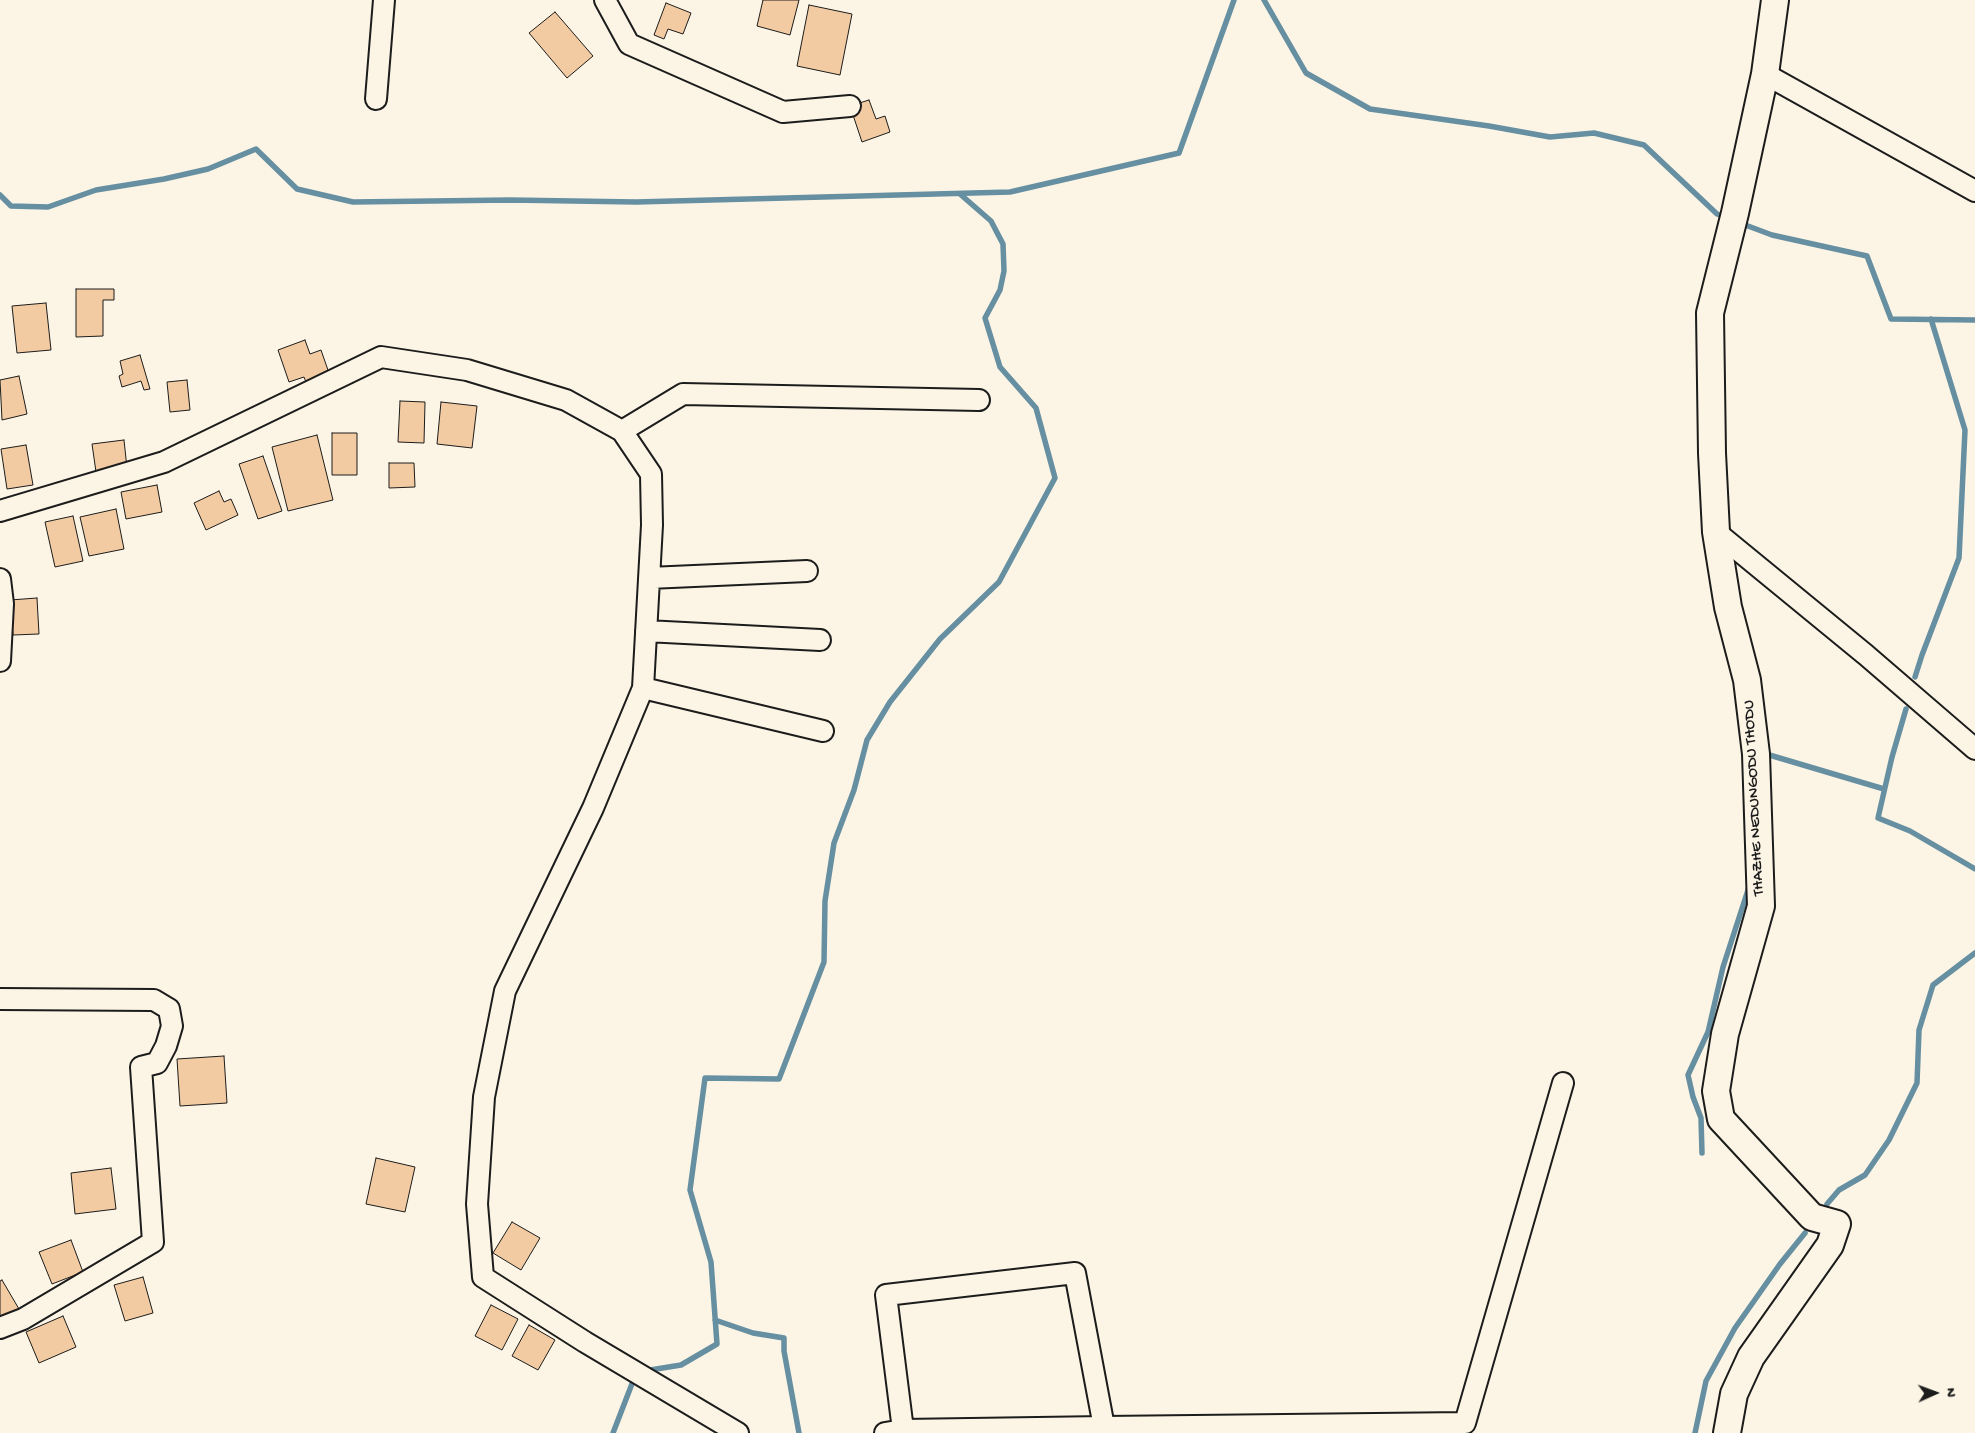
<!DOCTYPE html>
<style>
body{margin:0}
#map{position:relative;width:1975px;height:1433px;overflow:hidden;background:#fcf5e5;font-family:"Gochi Hand",sans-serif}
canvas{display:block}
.north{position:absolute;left:1910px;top:1368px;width:50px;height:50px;-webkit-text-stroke:4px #fcf5e5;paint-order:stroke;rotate:88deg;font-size:14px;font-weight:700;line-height:20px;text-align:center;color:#1c1c1c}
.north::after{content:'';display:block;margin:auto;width:18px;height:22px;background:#1c1c1c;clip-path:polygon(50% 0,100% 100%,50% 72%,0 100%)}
</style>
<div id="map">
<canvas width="1975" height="1433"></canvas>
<div class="north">N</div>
</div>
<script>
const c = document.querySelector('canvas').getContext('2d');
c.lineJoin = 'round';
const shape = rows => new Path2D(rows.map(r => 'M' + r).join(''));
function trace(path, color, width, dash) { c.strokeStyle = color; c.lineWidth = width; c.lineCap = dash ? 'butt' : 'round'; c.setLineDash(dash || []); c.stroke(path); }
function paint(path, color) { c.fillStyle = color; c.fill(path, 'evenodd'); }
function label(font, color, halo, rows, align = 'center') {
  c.font = font + ' "Gochi Hand",sans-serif'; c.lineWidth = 4; c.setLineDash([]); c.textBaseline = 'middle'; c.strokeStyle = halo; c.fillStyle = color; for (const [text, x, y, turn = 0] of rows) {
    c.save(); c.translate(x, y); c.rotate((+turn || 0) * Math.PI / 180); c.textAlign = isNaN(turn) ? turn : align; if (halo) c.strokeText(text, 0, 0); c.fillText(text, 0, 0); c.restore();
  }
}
const stream = shape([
 [1264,0,1306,73,1370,109,1489,126,1550,137,1594,133,1644,145,1717,214,1726,217],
 [0,195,11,206,48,207,96,190,164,179,208,169,256,149,297,189,353,202,510,200,636,202,1010,192,1179,153,1234,0],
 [1740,223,1772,235,1867,256,1891,319,1975,320],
 [1915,677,1922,655,1959,558,1965,430,1931,319],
 [1906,709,1892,757,1878,818,1910,831,1975,869],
 [1766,754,1884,789],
 [1702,1153,1701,1118,1693,1097,1688,1075,1708,1032,1723,967,1749,887],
 [1827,1204,1839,1190,1865,1175,1889,1140,1917,1083,1919,1030,1933,985,1975,953],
 [715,1320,753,1333,784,1338,784,1351,799,1433],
 [644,1371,681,1365,717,1344,711,1262,690,1190,705,1078,779,1079,824,962,825,901,834,843,854,790,867,740,890,702,940,639,999,582,1055,478,1036,408,1000,367,985,318,1000,290,1004,271,1003,244,991,221,960,194],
 [613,1433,635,1376],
 [1695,1433,1706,1381,1735,1328,1780,1264,1805,1233]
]);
const building = shape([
 [763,0,799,0,790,35,757,26,763,0],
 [666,3,691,13,683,34,668,29,664,39,654,35,666,3],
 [809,5,852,14,840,75,797,66,809,5],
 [555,12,593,56,567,78,529,33,555,12],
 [869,100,876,119,885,116,890,132,862,142,850,106,869,100],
 [76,289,114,289,114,300,103,300,103,336,76,337,76,289],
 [46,303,51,350,17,353,12,306,46,303],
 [305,340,310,354,321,350,329,373,306,382,304,377,289,382,278,350,305,340],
 [140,355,150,389,144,390,141,381,122,387,119,376,123,374,120,361,140,355],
 [19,376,27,414,2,420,0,380,19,376],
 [187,380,190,410,170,412,167,382,187,380],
 [400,401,425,402,424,443,398,442,400,401],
 [441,402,477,406,472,448,437,444,441,402],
 [332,433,357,433,357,475,332,475,332,433],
 [317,435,333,500,288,511,272,447,317,435],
 [124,440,127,468,96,472,92,444,124,440],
 [26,445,33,485,7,489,1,449,26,445],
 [263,456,282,511,258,519,239,464,263,456],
 [389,463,414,463,415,487,389,488,389,463],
 [157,485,162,512,126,519,121,492,157,485],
 [219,491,224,502,231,499,238,515,206,530,194,503,219,491],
 [116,509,124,549,89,556,80,517,116,509],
 [73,516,83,561,55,567,45,522,73,516],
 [37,598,39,634,13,635,10,600,37,598],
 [224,1056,227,1103,180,1106,177,1059,224,1056],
 [376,1158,415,1167,405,1212,366,1204,376,1158],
 [111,1168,116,1209,75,1214,71,1173,111,1168],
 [512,1222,540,1238,521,1270,493,1253,512,1222],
 [71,1240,83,1272,52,1284,39,1252,71,1240],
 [143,1277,153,1313,125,1321,114,1285,143,1277],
 [2,1280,19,1309,0,1320,0,1281,2,1280],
 [491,1305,518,1319,502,1350,475,1336,491,1305],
 [63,1316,76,1347,39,1363,26,1332,63,1316],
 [529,1325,555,1340,538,1370,512,1356,529,1325]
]);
const minor = shape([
 [605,0,629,44,783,112,850,106],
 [1765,74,1975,191],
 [376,99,384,0],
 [622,431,683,394,979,400],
 [0,511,164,462,381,357,467,370,566,400,622,431,651,474,652,525,643,688,593,808,505,991,484,1097,477,1204,483,1277,585,1342,738,1433],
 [1716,532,1866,655,1975,749],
 [649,578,807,571],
 [0,579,3,604,0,661],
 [646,631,820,640],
 [643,688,823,731],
 [0,999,154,1000,169,1009,172,1026,166,1046,157,1063,141,1067,153,1242,23,1319,0,1328],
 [903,1430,1104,1427],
 [885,1433,903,1430,886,1295,1075,1273,1104,1427,1465,1423,1563,1083]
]);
const tertiary = shape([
 [1727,1433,1734,1394,1751,1357,1830,1245,1837,1224,1812,1217,1721,1119,1716,1091,1725,1034,1761,906,1756,754,1747,680,1728,607,1716,532,1712,453,1710,313,1735,213,1765,74,1775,0]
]);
const streetNames = [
 ["THAZHE NEDUNGODU THODU",1755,798,-93]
];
trace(stream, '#668fa1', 5.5);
paint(building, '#f2cba2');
trace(building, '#1c1c1c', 1);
trace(minor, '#1c1c1c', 24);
trace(tertiary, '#1c1c1c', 30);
trace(minor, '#fcf5e5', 20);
trace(tertiary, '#fcf5e5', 26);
label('16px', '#1c1c1c', '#fcf5e5', streetNames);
</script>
